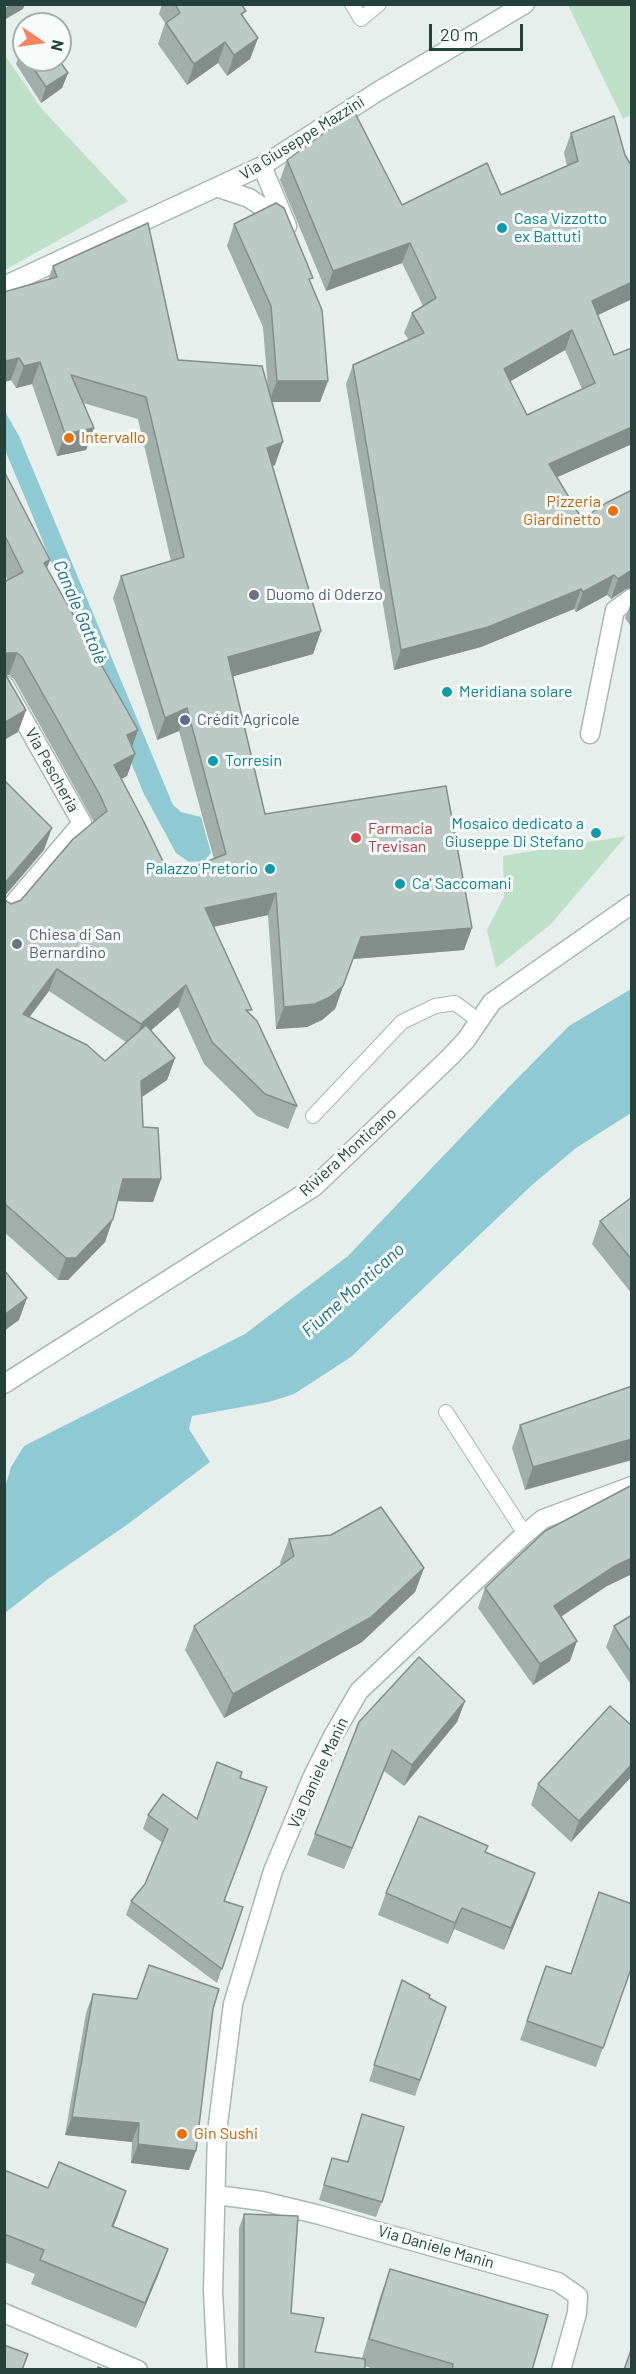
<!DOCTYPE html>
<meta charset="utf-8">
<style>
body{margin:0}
#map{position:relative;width:636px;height:2374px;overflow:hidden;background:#e6efeb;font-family:Barlow,sans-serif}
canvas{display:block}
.frame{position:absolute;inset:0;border:6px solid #24423a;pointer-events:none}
.north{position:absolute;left:12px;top:12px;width:60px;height:60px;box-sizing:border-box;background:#f7fbf9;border:2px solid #a3b1ad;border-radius:50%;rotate:103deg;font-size:16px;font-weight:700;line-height:24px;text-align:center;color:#24423a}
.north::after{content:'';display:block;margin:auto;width:21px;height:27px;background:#f4845f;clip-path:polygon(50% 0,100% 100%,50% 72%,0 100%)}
.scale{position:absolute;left:429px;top:24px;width:94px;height:27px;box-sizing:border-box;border:3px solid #24423a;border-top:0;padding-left:8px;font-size:18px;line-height:21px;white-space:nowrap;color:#24423a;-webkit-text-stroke:4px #f7fbf9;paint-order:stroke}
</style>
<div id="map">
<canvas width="636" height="2374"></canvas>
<div class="frame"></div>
<div class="north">N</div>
<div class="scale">20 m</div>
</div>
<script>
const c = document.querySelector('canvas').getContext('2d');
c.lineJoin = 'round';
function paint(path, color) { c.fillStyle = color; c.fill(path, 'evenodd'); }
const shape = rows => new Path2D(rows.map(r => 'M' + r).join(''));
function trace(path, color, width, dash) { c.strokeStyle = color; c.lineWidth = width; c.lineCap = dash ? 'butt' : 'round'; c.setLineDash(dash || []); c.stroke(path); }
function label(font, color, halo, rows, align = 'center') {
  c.font = font + ' Barlow,sans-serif'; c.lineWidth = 6; c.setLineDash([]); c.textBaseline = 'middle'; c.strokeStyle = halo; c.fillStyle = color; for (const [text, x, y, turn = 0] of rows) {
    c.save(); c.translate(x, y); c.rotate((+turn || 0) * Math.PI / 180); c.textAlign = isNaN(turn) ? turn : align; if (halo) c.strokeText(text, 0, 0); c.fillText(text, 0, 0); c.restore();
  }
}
const green = shape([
 [568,5,631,5,631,115,623,119],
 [4,54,42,109,128,201,5,270],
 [626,836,551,924,496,968,487,930,504,897,503,856]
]);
const water = shape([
 [4,410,19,436,173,805,181,812,201,817,211,853,204,861,189,862,176,853,143,792,31,512,5,450],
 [631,989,631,1113,576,1148,532,1185,351,1357,294,1394,269,1402,192,1416,189,1429,210,1462,128,1524,48,1579,5,1613,5,1487,11,1467,24,1446,245,1334,348,1256,508,1088,569,1026]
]);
const lane = shape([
 [352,4,361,19,379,4],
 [313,1116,402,1022,435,1006,455,1003,479,1021],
 [446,1412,525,1534]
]);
const street = shape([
 [262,166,287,226],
 [219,188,249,198,285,222],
 [4,685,82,823,4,915],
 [590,734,615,610,632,598],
 [4,1384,314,1187,450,1057,466,1040,492,1002,632,904],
 [216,2195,262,2201,316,2214,558,2282,578,2296,577,2313,561,2370],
 [4,2313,138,2370],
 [217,2370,213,2291,217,2132,233,2004,273,1871,312,1778,333,1736,359,1691,525,1534,543,1519,632,1486]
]);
const secondary = shape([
 [4,286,262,166,377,92,525,4]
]);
const wall = shape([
 [162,4,241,4,244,18,258,38,250,59,227,76,218,63,187,85,158,44,165,23,159,14],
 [24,47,24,60,59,60,68,73,62,88,41,103,16,64,21,49],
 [571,133,632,299,598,315,614,355,632,348,632,444,557,477,582,519,626,589,611,599,607,595,576,612,574,609,481,647,394,670,346,384,353,365,409,340,404,333,412,313,423,306,402,263,326,291,280,180,287,160,402,205,501,195,567,166,564,153],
 [565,350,582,389,527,415,510,381],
 [234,224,311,283,328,381,320,402,272,402,275,465,272,466,321,631,313,654,233,676,265,814,464,950,353,959,335,1009,322,1020,307,1027,276,1029,268,915,214,927,250,1015,297,1106,288,1129,257,1116,204,1064,178,1007,151,1030,175,1058,167,1080,142,1097,143,1127,161,1179,153,1202,117,1201,105,1242,68,1280,58,1280,4,1232,4,899,11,904,21,900,94,822,14,679,9,675,6,675,26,710,18,732,4,740,4,582,8,580,4,573,4,471,50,560,47,568,138,730,132,746,135,754,127,776,121,779,170,876,214,859,179,731,157,740,113,598,121,576,171,561,138,419,83,403,94,428,86,450,57,456,32,384,16,388,11,380,4,382,4,292,48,280,53,266,178,360,268,388,263,327,227,246],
 [49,991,126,1042,105,1061,29,1018],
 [632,600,632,628,625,618],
 [632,1197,632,1294,592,1244,600,1221],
 [632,1386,525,1490,512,1448,520,1425],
 [632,1485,632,1574,607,1586,561,1617,570,1661,533,1685,478,1608,485,1588],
 [289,1539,424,1568,415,1592,362,1642,224,1718,185,1650,194,1626,281,1565,280,1563],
 [632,1615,632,1686,606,1647,614,1626],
 [465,1701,457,1722,404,1786,384,1771,344,1869,307,1855,359,1722],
 [632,1726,632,1776,571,1842,531,1805,538,1784],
 [240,1778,225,1901,243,1907,217,1983,126,1915,131,1901,145,1884,163,1843,143,1829,148,1815,197,1819],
 [485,1852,535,1873,527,1895,504,1950,454,1929,448,1944,378,1915,386,1893],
 [546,1966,570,1974,632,1966,596,2067,520,2040],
 [402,1980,429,1998,446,2007,415,2096,369,2081],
 [93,1994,213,2009,189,2170,131,2163,132,2142,65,2135,86,2013],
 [362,2114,382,2202,376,2217,319,2200,332,2158,347,2162],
 [4,2170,118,2215,113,2227,159,2273,136,2328,31,2284,35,2274,4,2262],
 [244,2214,291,2313,315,2352,362,2358,381,2294,390,2269,532,2370,376,2370,365,2366,365,2370,238,2370,239,2228]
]);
const shadedWall = shape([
 [11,4,25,4,23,9,4,20,5,8],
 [258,38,250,59,227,76,234,55],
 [225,42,218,63,187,85,194,64],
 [68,73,62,88,41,103,46,87],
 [410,243,402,263,326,291,333,271],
 [632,282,632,299,585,321,592,301],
 [572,330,565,350,497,389,504,369],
 [19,358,11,380,4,382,4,364,6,361],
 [40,362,32,384,16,388,24,366],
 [277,381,328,381,320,402,269,402],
 [632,427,632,444,542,484,549,464],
 [94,428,86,450,57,456,65,434],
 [283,442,275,465,259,471,267,448],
 [50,560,41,582,44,563],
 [632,570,632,588,626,589,611,599,618,579],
 [614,575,607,595,576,612,583,592],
 [581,589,574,609,481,647,394,670,401,650],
 [321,631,313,654,220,680,228,657],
 [7,653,17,653,9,675,4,675,4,655],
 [187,708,179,731,157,740,165,718],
 [26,710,18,732,4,740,4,723],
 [138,730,130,752,127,735],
 [135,754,127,776,106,787,114,765],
 [52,828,44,850,4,897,4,884],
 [276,893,268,915,197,930,205,908],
 [472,928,464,950,353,959,361,937],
 [57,969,49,991,14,1037,23,1014],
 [186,985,178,1007,133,1046,141,1024],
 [343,986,335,1009,322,1020,307,1027,276,1029,284,1007],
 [175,1058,167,1080,133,1103,141,1081],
 [123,1179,161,1179,153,1202,115,1201],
 [113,1219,105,1242,68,1280,58,1280,66,1258],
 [27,1298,19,1320,4,1331,4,1315],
 [632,1439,632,1460,525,1490,533,1467],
 [632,1558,632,1574,607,1586,546,1626,554,1606,615,1566],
 [424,1568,415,1592,362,1642,224,1718,233,1694],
 [577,1641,570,1661,533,1685,540,1664],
 [465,1701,457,1722,404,1786,412,1765],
 [392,1750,384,1771,344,1869,352,1848],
 [632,1764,632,1776,571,1842,579,1821],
 [535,1873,527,1895,504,1950,511,1928],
 [462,1908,454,1929,448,1944,455,1923],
 [72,2117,139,2123,132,2142,65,2135],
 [138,2144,196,2151,189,2170,131,2163],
 [126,2191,118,2215,103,2251,112,2226],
 [168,2249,159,2273,136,2328,145,2303]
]);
const building = shape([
 [175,4,241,4,246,11,241,14,258,38,234,55,225,42,194,64,166,23,180,13,175,4],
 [28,60,59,60,68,73,46,87,28,60],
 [354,111,402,205,487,163,501,195,578,161,571,133,614,116,625,155,632,167,632,282,592,301,614,355,632,348,632,427,549,464,582,519,606,503,632,490,632,570,618,579,614,575,583,592,581,589,488,627,401,650,353,365,424,333,412,313,436,298,410,243,333,271,287,160,354,111],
 [572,330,595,383,527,415,504,369,572,330],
 [276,203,284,208,313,278,309,279,322,310,328,381,277,381,271,306,234,224,276,203],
 [148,223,178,360,262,366,283,442,267,448,321,631,228,657,265,814,446,786,472,928,361,937,343,986,330,997,315,1004,284,1007,276,893,205,908,252,1010,246,1010,257,1021,297,1106,265,1094,212,1042,186,985,141,1024,57,969,23,1014,87,1045,105,1061,146,1025,175,1058,141,1081,143,1127,158,1128,161,1179,123,1179,113,1219,76,1258,66,1258,4,1203,4,899,11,904,21,900,73,839,107,811,100,795,22,657,17,653,7,653,4,655,4,582,23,572,4,534,4,471,50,560,44,563,138,730,127,735,135,754,114,765,145,824,170,876,226,854,187,708,165,718,121,576,184,557,146,397,71,375,94,428,65,434,40,362,24,366,19,358,6,361,4,356,4,292,57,277,53,266,148,223],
 [4,672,26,710,4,723,4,672],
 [4,780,52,828,4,884,4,780],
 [632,1197,632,1260,600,1221,632,1197],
 [4,1270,27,1298,4,1315,4,1270],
 [632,1386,632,1439,533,1467,520,1425,632,1386],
 [632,1485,632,1558,615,1566,554,1606,577,1641,540,1664,485,1588,545,1531,632,1485],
 [381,1507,424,1568,370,1618,233,1694,194,1626,294,1556,289,1539,331,1535,381,1507],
 [632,1615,632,1654,614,1626,632,1615],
 [419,1657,465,1701,412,1765,392,1750,352,1848,315,1834,359,1722,419,1657],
 [610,1706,632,1726,632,1764,579,1821,538,1784,610,1706],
 [217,1762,242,1772,240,1778,267,1787,224,1901,243,1907,222,1969,131,1901,145,1884,168,1829,148,1815,163,1794,197,1819,217,1762],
 [419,1816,488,1846,485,1852,535,1873,511,1928,462,1908,455,1923,386,1893,419,1816],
 [599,1892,632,1904,632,1966,603,2048,527,2021,546,1966,571,1974,599,1892],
 [149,1965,219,1989,213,2009,196,2151,138,2144,139,2123,72,2117,93,1994,137,1999,149,1965],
 [402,1980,430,1995,429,1998,446,2007,420,2080,374,2065,402,1980],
 [362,2114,404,2127,382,2202,324,2185,332,2158,348,2162,362,2114],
 [59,2162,126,2191,112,2226,168,2249,145,2303,40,2260,44,2250,4,2234,4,2170,48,2188,59,2162],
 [244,2214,298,2216,291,2313,324,2318,315,2352,365,2359,365,2370,244,2369,244,2214],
 [390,2269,548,2315,532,2370,452,2370,453,2364,369,2339,390,2269],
 [4,2345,28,2354,22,2370,4,2370,4,2345],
 [632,2347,632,2370,624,2370,632,2347],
 [98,2367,106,2370,97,2370,98,2367]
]);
const markers = [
 [502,228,6,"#0f9aa8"],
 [69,438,6,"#e8710a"],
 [613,511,6,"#e8710a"],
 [254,595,6,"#6b7280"],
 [447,692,6,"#0f9aa8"],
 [185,720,6,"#5c6f8a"],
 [213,761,6,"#0f9aa8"],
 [596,833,6,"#0f9aa8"],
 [356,838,6,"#e0444e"],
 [270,869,6,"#0f9aa8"],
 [400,884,6,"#0f9aa8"],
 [17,944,6,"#6b7280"],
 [182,2134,6,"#e8710a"]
];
const streetNames = [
 ["Via Giuseppe Mazzini",302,138,-32],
 ["Via Pescheria",52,770,61],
 ["Riviera Monticano",348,1152,-42],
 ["Via Daniele Manin",318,1773,-65],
 ["Via Daniele Manin",436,2247,16]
];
const cultureNames = [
 ["Casa Vizzotto",514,219],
 ["ex Battuti",514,237],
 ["Meridiana solare",459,692],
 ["Torresin",225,761],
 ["Mosaico dedicato a",584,824,"right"],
 ["Giuseppe Di Stefano",584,842,"right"],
 ["Palazzo Pretorio",258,869,"right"],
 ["Ca' Saccomani",412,884]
];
const foodNames = [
 ["Intervallo",81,438],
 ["Pizzeria",601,502,"right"],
 ["Giardinetto",601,520,"right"],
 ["Gin Sushi",194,2134]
];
const worshipNames = [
 ["Duomo di Oderzo",266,595],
 ["Chiesa di San",29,935],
 ["Bernardino",29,953]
];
const serviceNames = [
 ["Crédit Agricole",197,720]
];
const healthNames = [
 ["Farmacia",368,829],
 ["Trevisan",368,847]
];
const waterNames = [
 ["Canale Gattolè",80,612,67],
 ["Fiume Monticano",353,1290,-42]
];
paint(green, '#bfe0c8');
paint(water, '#8ec9d4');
trace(lane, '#a8b8b2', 16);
trace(street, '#a8b8b2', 21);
trace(secondary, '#a4bbb3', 21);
trace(lane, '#fff', 14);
trace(street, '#fff', 18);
trace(secondary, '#fff', 18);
paint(wall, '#a1aea9');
paint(shadedWall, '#838d89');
paint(building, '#bbcac4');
trace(building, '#838d89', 1.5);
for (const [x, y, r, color] of markers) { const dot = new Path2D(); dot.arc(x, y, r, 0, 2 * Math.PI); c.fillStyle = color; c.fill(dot); trace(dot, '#f7fbf9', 2); }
label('16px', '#24423a', '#f7fbf9', streetNames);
label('16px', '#0d838f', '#f7fbf9', cultureNames, 'left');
label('16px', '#c56008', '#f7fbf9', foodNames, 'left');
label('16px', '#5b616d', '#f7fbf9', worshipNames, 'left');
label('16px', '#4e5e75', '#f7fbf9', serviceNames, 'left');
label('16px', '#be3a42', '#f7fbf9', healthNames, 'left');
label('italic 18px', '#1c6f80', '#f7fbf9', waterNames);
</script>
